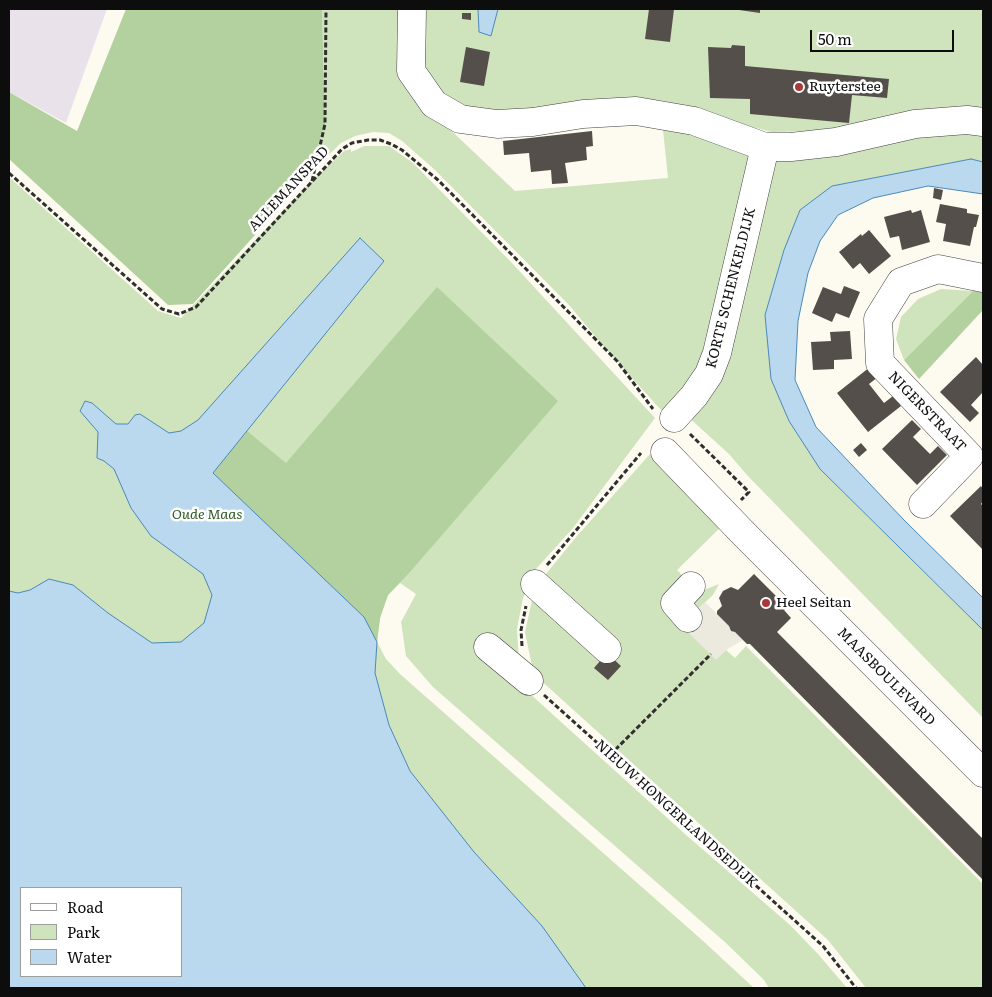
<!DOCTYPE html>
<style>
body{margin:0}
#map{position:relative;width:992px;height:997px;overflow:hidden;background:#fdfbef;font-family:Literata,serif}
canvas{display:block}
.frame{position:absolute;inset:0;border:10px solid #0d0d0d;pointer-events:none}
.legend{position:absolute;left:20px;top:887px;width:162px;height:90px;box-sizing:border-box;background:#fff;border:1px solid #9e9e9e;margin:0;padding:6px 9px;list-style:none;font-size:15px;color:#0d0d0d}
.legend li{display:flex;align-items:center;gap:10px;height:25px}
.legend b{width:25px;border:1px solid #9e9e9e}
.scale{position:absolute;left:810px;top:30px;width:144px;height:22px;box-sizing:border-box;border:2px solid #0d0d0d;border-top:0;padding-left:6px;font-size:15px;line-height:18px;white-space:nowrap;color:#0d0d0d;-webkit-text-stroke:4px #fff;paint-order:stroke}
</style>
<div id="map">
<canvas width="992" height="997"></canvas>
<div class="frame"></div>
<ul class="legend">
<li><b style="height:6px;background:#fff"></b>Road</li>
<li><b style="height:14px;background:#cfe3bd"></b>Park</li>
<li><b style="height:14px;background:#bad8ee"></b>Water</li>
</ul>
<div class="scale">50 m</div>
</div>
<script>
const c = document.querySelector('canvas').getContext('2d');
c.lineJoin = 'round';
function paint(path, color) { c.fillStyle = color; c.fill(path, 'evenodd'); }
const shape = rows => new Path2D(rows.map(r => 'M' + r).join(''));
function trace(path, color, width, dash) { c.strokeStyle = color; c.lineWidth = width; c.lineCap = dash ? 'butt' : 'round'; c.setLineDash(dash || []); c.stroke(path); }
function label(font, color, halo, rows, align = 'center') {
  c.font = font + ' Literata,serif'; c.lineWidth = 5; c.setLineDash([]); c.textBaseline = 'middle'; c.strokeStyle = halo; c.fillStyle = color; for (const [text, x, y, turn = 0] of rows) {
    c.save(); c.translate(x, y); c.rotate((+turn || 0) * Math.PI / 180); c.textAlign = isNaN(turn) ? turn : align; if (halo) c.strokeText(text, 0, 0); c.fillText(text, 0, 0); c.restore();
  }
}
const industrial = shape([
 [9,9,107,9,66,123,9,92]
]);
const green = shape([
 [322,9,403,9,404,72,412,96,422,109,440,120,515,191,668,178,662,120,744,145,750,158,717,318,696,373,670,409,661,410,605,348,569,305,434,169,402,141,389,133,373,132,355,136,341,143,308,175,325,124],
 [421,9,478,9,479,32,491,36,498,9,983,9,983,114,820,131,772,132,741,124,694,107,658,100,617,98,579,101,515,112,470,109,447,102,431,86,422,51],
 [983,127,983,162,971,159,832,186,784,250,765,315,820,469,983,630,983,718,746,474,729,454,686,415,756,232,778,156],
 [364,146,389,146,413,163,511,262,655,418,573,528,536,569,523,598,517,629,519,663,486,634,476,645,685,834,790,925,818,954,847,988,769,988,764,980,726,943,433,687,406,656,401,622,416,594,400,583,388,595,380,618,377,642,386,659,400,674,702,940,754,988,206,988,181,888,9,776,9,177,158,311,181,318,309,184,344,151,351,149,351,152],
 [941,289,973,291,904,360,896,339,901,317,918,299],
 [650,454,726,522,677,570,699,592,719,584,713,595,681,625,716,659,726,650,735,658,746,646,983,884,983,988,866,988,828,940,537,677,532,666,525,632,532,600,545,575,577,536]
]);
const forest = shape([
 [126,9,322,9,325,124,308,176,193,304,168,305,9,159,9,92,77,131],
 [437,287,558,401,410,572,388,595,380,618,377,642,364,617,213,473,247,431,286,463],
 [973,291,983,292,983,310,919,379,904,360]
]);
const plaza = shape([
 [705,602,729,626,731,631,735,632,743,640,726,650,716,660,681,625]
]);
const water = shape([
 [478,9,498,9,491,36,479,32,478,9],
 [971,159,983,162,983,194,928,186,873,198,838,215,820,241,808,273,798,321,795,380,816,427,904,520,983,598,983,630,820,469,789,421,771,379,765,315,784,250,800,210,832,186,971,159],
 [360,238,384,261,213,473,364,617,377,642,375,673,389,725,410,771,474,852,542,926,586,988,9,988,9,591,18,593,30,590,49,579,73,585,108,613,152,643,181,642,204,623,212,595,203,574,151,536,131,508,114,469,104,461,97,458,98,432,80,411,85,401,92,403,116,424,128,424,135,415,140,414,169,433,181,431,198,420,360,238],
 [21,888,181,888,181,976,21,976,21,888]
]);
const building = shape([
 [649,9,674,9,670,42,645,39],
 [732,9,760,9,760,13],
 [462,13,471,13,471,20,462,19],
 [732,45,745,46,745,66,889,79,887,98,852,95,849,123,750,114,750,99,710,98,708,47,731,48],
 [466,47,490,52,484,86,460,82],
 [592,131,593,146,586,147,587,160,565,163,568,183,552,184,551,170,531,172,529,153,504,155,503,141],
 [934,188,943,190,941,200,933,198],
 [940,204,967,209,967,213,979,215,976,227,974,227,970,246,943,241,946,224,936,222],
 [911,210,912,213,921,210,930,242,902,250,899,236,890,238,884,217],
 [869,230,891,256,869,274,860,263,853,269,839,252,861,234,862,236],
 [844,286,860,292,849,318,836,313,832,322,812,313,823,287,841,294],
 [850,331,852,359,834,360,834,369,813,370,811,342,831,341,830,332],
 [976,357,983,365,983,392,971,405,979,413,970,422,940,392],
 [870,367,878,377,869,384,884,403,893,396,901,406,868,432,837,393],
 [912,420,921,429,913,437,930,454,938,446,947,455,917,485,882,449],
 [861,443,867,450,859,457,853,450],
 [981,486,983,489,983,501,981,504,983,506,983,550,950,516],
 [754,574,787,607,784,610,791,618,777,632,983,839,983,880,750,644,747,644,735,632,731,631,729,626,717,614,717,611,722,606,719,598,723,591,731,587,738,590],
 [607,653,621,666,608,680,594,668]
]);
const path = shape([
 [9,173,162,309,179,314,196,307,342,149,352,143,368,140,380,140,391,144,402,150,438,180,617,361,653,409],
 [312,181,325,124,326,9],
 [690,434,749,492,741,500],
 [547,565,641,453],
 [522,646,521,630,526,606],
 [544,695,823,946,856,988],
 [610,755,711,654]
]);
const minor = shape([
 [412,9,411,71,434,104,460,119,497,124,533,122,583,114,636,111,694,121,765,147,791,147,836,142,915,124,967,120,983,122],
 [674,418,694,396,709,374,717,353,765,147],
 [665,452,745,535,983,773],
 [923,504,969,456,880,363,878,319,901,282,938,269,983,278],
 [535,584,607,649],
 [688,618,675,603,691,586],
 [488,647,529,681]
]);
const markers = [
 [799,87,5,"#aa3838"],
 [766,603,5,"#aa3838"]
];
const poiNames = [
 ["Ruyterstee",809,87],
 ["Heel Seitan",776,603]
];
const streetNames = [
 ["ALLEMANSPAD",289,189,-47],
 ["KORTE SCHENKELDIJK",731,288,-76],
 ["NIGERSTRAAT",927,412,46],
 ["MAASBOULEVARD",886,677,45],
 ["NIEUW HONGERLANDSEDIJK",676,814,42]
];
const parkNames = [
 ["Oude Maas",207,515]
];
paint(industrial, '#eae2eb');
paint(green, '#cfe3bd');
paint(forest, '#b3d19f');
paint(plaza, '#ece9df');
paint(water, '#bad8ee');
trace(water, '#4b89bb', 1);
paint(building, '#544f4b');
trace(minor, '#404040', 29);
trace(path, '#2f2f2f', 3, [5, 2.5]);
trace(minor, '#fff', 28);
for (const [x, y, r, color] of markers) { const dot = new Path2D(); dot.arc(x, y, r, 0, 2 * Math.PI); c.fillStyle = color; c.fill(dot); trace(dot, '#fff', 2); }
label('14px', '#0d0d0d', '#fff', poiNames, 'left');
label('14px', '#0d0d0d', '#fff', streetNames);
label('italic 14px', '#2f5c26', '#fff', parkNames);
</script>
